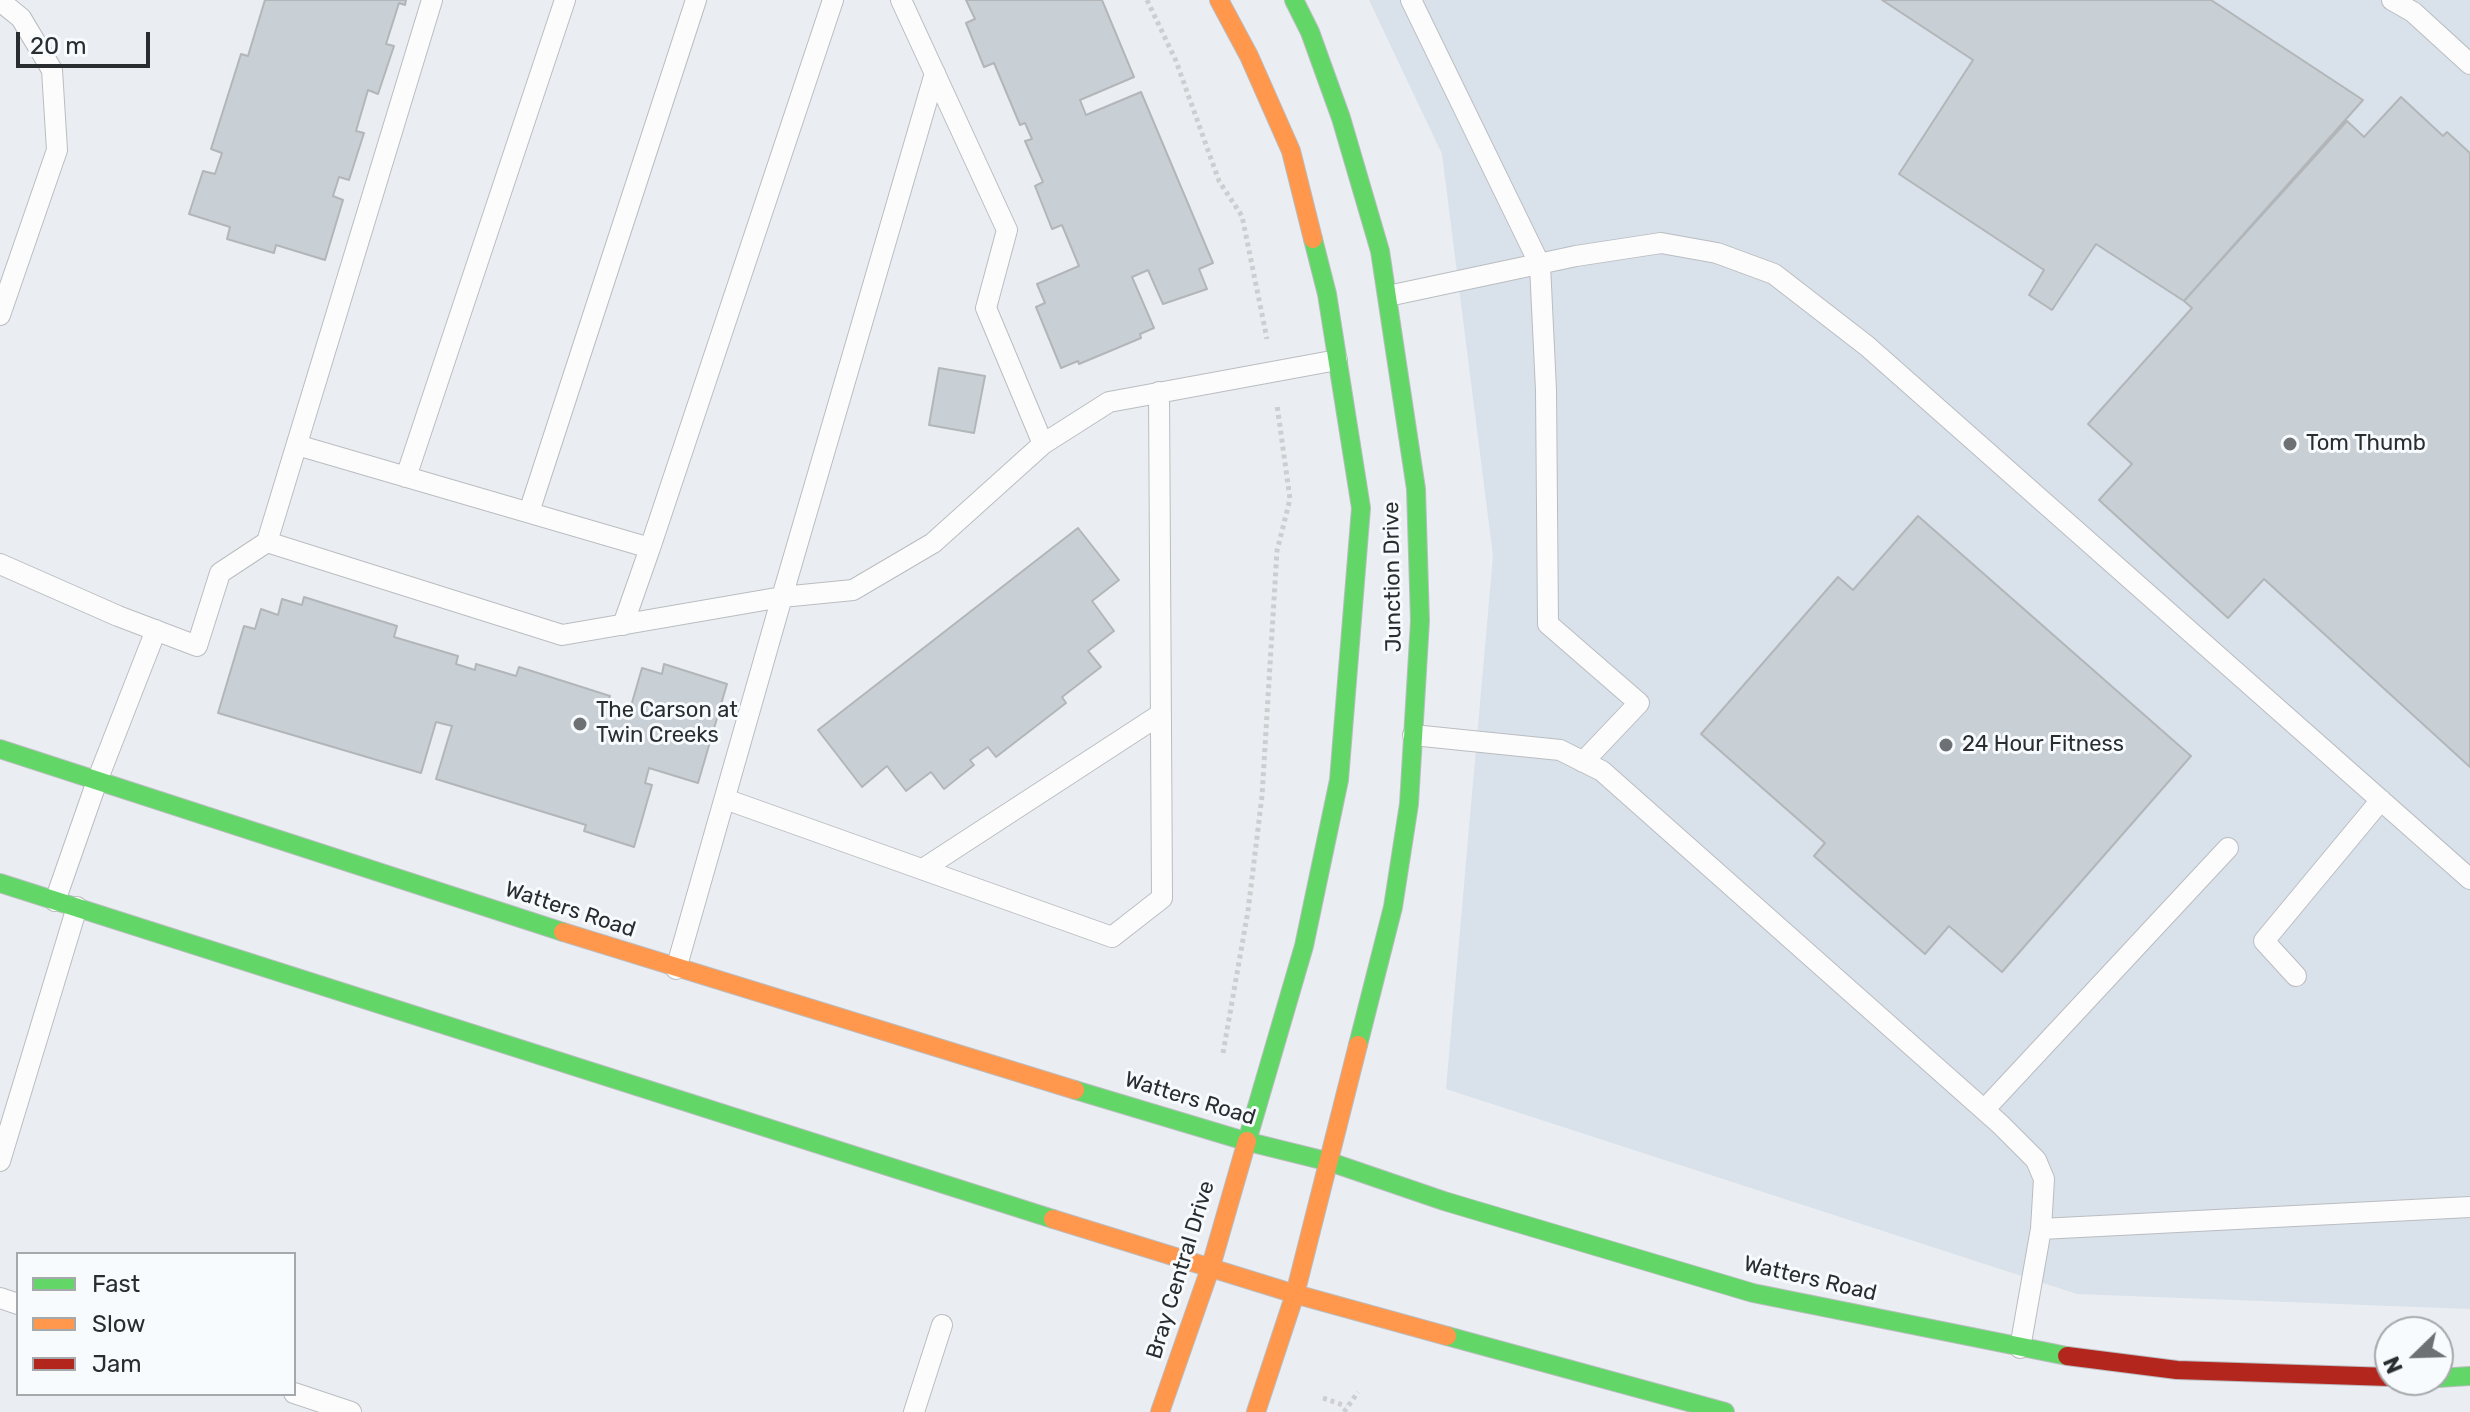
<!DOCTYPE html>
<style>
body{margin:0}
#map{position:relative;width:2470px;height:1412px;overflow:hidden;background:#eaeef2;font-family:Rubik,sans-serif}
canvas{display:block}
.legend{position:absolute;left:16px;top:1252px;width:280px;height:144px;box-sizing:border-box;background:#f8fbfe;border:2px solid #a6a9ac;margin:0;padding:10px 14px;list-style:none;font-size:24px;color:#2a2d30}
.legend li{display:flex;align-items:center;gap:16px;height:40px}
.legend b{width:40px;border:2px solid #a6a9ac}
.north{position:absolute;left:2374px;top:1316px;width:80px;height:80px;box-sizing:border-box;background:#f8fbfe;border:2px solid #a6a9ac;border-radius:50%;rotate:247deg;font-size:22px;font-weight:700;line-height:32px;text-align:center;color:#2a2d30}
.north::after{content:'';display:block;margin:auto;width:28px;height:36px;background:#6d7174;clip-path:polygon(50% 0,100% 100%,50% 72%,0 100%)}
.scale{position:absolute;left:16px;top:32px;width:134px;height:36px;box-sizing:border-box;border:4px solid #2a2d30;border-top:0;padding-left:10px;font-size:24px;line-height:28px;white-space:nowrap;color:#2a2d30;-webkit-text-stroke:6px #f8fbfe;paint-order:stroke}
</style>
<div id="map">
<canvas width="2470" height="1412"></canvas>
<ul class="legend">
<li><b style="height:10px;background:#63d668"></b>Fast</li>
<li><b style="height:10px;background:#ff974d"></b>Slow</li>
<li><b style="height:10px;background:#b3261e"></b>Jam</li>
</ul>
<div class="north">N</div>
<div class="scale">20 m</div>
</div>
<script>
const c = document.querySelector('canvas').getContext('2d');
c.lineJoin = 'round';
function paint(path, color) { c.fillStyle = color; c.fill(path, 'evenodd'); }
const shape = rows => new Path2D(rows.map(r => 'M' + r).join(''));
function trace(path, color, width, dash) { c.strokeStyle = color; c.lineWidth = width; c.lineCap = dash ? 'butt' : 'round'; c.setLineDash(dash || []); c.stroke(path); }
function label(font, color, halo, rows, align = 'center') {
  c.font = font + ' Rubik,sans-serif'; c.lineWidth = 6; c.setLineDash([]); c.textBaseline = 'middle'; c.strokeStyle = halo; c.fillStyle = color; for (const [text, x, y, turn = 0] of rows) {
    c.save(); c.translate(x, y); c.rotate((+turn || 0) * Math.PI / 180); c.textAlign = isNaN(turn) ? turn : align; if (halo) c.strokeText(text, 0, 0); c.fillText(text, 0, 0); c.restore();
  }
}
const built = shape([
 [1369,0,2470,0,2470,1309,2077,1294,1446,1089,1493,556,1442,154]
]);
const building = shape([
 [265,0,406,0,405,5,399,3,386,44,394,46,378,94,368,90,356,131,364,133,349,180,339,177,333,196,343,200,325,260,276,245,274,253,227,239,230,227,189,214,203,171,215,174,222,153,211,149,241,54,248,56,265,0],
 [966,0,1102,0,1134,77,1080,100,1086,115,1141,92,1213,263,1199,269,1207,289,1163,304,1148,270,1132,277,1154,328,1140,334,1141,338,1079,364,1078,361,1061,368,1036,307,1045,303,1037,284,1079,266,1062,225,1052,229,1035,186,1043,182,1025,141,1032,139,1025,123,1020,125,994,63,984,67,966,23,975,19,966,0],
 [1882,0,2211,0,2363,100,2184,301,2096,244,2052,310,2029,295,2044,270,1899,174,1973,60,1882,0],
 [2401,97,2443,136,2447,132,2470,153,2470,767,2264,579,2228,618,2099,500,2132,464,2088,424,2192,308,2184,301,2347,121,2364,137,2401,97],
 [939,368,985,376,974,433,929,425,939,368],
 [1918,516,2191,756,2002,972,1949,926,1925,954,1814,856,1825,843,1701,734,1838,577,1853,590,1918,516],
 [1078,528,1119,580,1092,601,1114,631,1088,651,1101,667,1062,697,1066,703,996,757,988,747,970,760,974,765,944,789,931,772,906,791,887,766,862,787,818,730,1078,528],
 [304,597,397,626,394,637,458,656,456,664,475,670,476,664,516,676,519,667,610,696,607,707,629,713,642,668,662,674,664,664,727,684,698,783,649,768,645,783,652,785,634,847,584,831,586,825,436,779,452,726,436,722,421,773,218,713,244,626,255,629,261,609,278,615,282,599,302,605,304,597]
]);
const path = shape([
 [1147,0,1176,61,1219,181,1242,216,1267,339],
 [1223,1053,1248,911,1262,796,1277,551,1290,499,1277,405],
 [1323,1398,1346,1406],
 [1344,1412,1358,1392]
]);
const lane = shape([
 [901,0,1007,230,986,308,1043,444],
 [1411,0,1540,265,1546,390,1548,624,1639,703,1583,762],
 [2392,0,2413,12,2470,64],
 [0,1,21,18,52,70,57,150,0,315],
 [935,73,782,597,853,590,933,543,1043,444,1109,402,1337,360],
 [1388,296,1576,256,1661,243,1717,253,1774,274,1867,346,2470,879],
 [297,445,650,548,833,0],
 [406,477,565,0],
 [529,512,696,0],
 [267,542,432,0],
 [0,564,118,616,197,646,220,573,267,542,562,635,782,597,676,969],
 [623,625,650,548],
 [1413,735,1560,750,1602,771,2000,1124,2036,1160,2044,1179,2041,1229,2020,1348],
 [725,799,1112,937,1162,898,1159,392],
 [923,869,1161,714],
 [55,901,97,781,156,630],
 [2296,976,2264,941,2381,800],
 [1984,1110,2228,848],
 [0,1161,77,907],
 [2041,1229,2470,1207],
 [0,1298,18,1304],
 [294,1393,351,1412],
 [914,1412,942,1325]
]);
const fast = shape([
 [1294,0,1310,32,1341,118,1380,251,1416,489,1420,621,1409,804,1393,907,1358,1045],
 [0,749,563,932],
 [0,883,1053,1219],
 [1075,1090,1245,1141,1330,1162,1444,1201,1753,1293,2067,1356],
 [1247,1141,1304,946,1339,780,1361,508,1327,294,1313,239],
 [1447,1336,1725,1412],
 [2438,1378,2470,1376]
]);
const slow = shape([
 [1219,0,1249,56,1291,151,1313,239],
 [563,932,1075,1090],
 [1053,1219,1295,1294,1447,1336],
 [1160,1412,1211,1266,1247,1141],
 [1256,1412,1295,1294,1358,1045]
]);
const jam = shape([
 [2067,1356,2177,1370,2390,1377]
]);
const markers = [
 [2290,444,8,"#6d7174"],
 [580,724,8,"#6d7174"],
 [1946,745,8,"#6d7174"]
];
const poiNames = [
 ["Tom Thumb",2306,444],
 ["The Carson at",596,711],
 ["Twin Creeks",596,736],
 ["24 Hour Fitness",1962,745]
];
const streetNames = [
 ["Junction Drive",1393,577,-91],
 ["Watters Road",570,910,18],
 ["Watters Road",1190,1099,17],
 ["Bray Central Drive",1181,1270,-73],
 ["Watters Road",1810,1279,13]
];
paint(built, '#d9e1ea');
paint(building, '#c8d0d6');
trace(building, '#b3b6b9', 2);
trace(lane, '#babdc0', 22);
trace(fast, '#babdc0', 20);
trace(slow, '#babdc0', 20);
trace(jam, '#babdc0', 20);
trace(path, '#ceced1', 5, [4, 4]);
trace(lane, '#fcfcfd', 20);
trace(fast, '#63d668', 18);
trace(slow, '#ff974d', 18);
trace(jam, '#b3261e', 18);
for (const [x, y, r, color] of markers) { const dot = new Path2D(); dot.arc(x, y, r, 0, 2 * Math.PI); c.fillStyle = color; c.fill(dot); trace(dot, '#f8fbfe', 3); }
label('22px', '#2a2d30', '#f8fbfe', poiNames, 'left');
label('22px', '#2a2d30', '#f8fbfe', streetNames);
</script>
